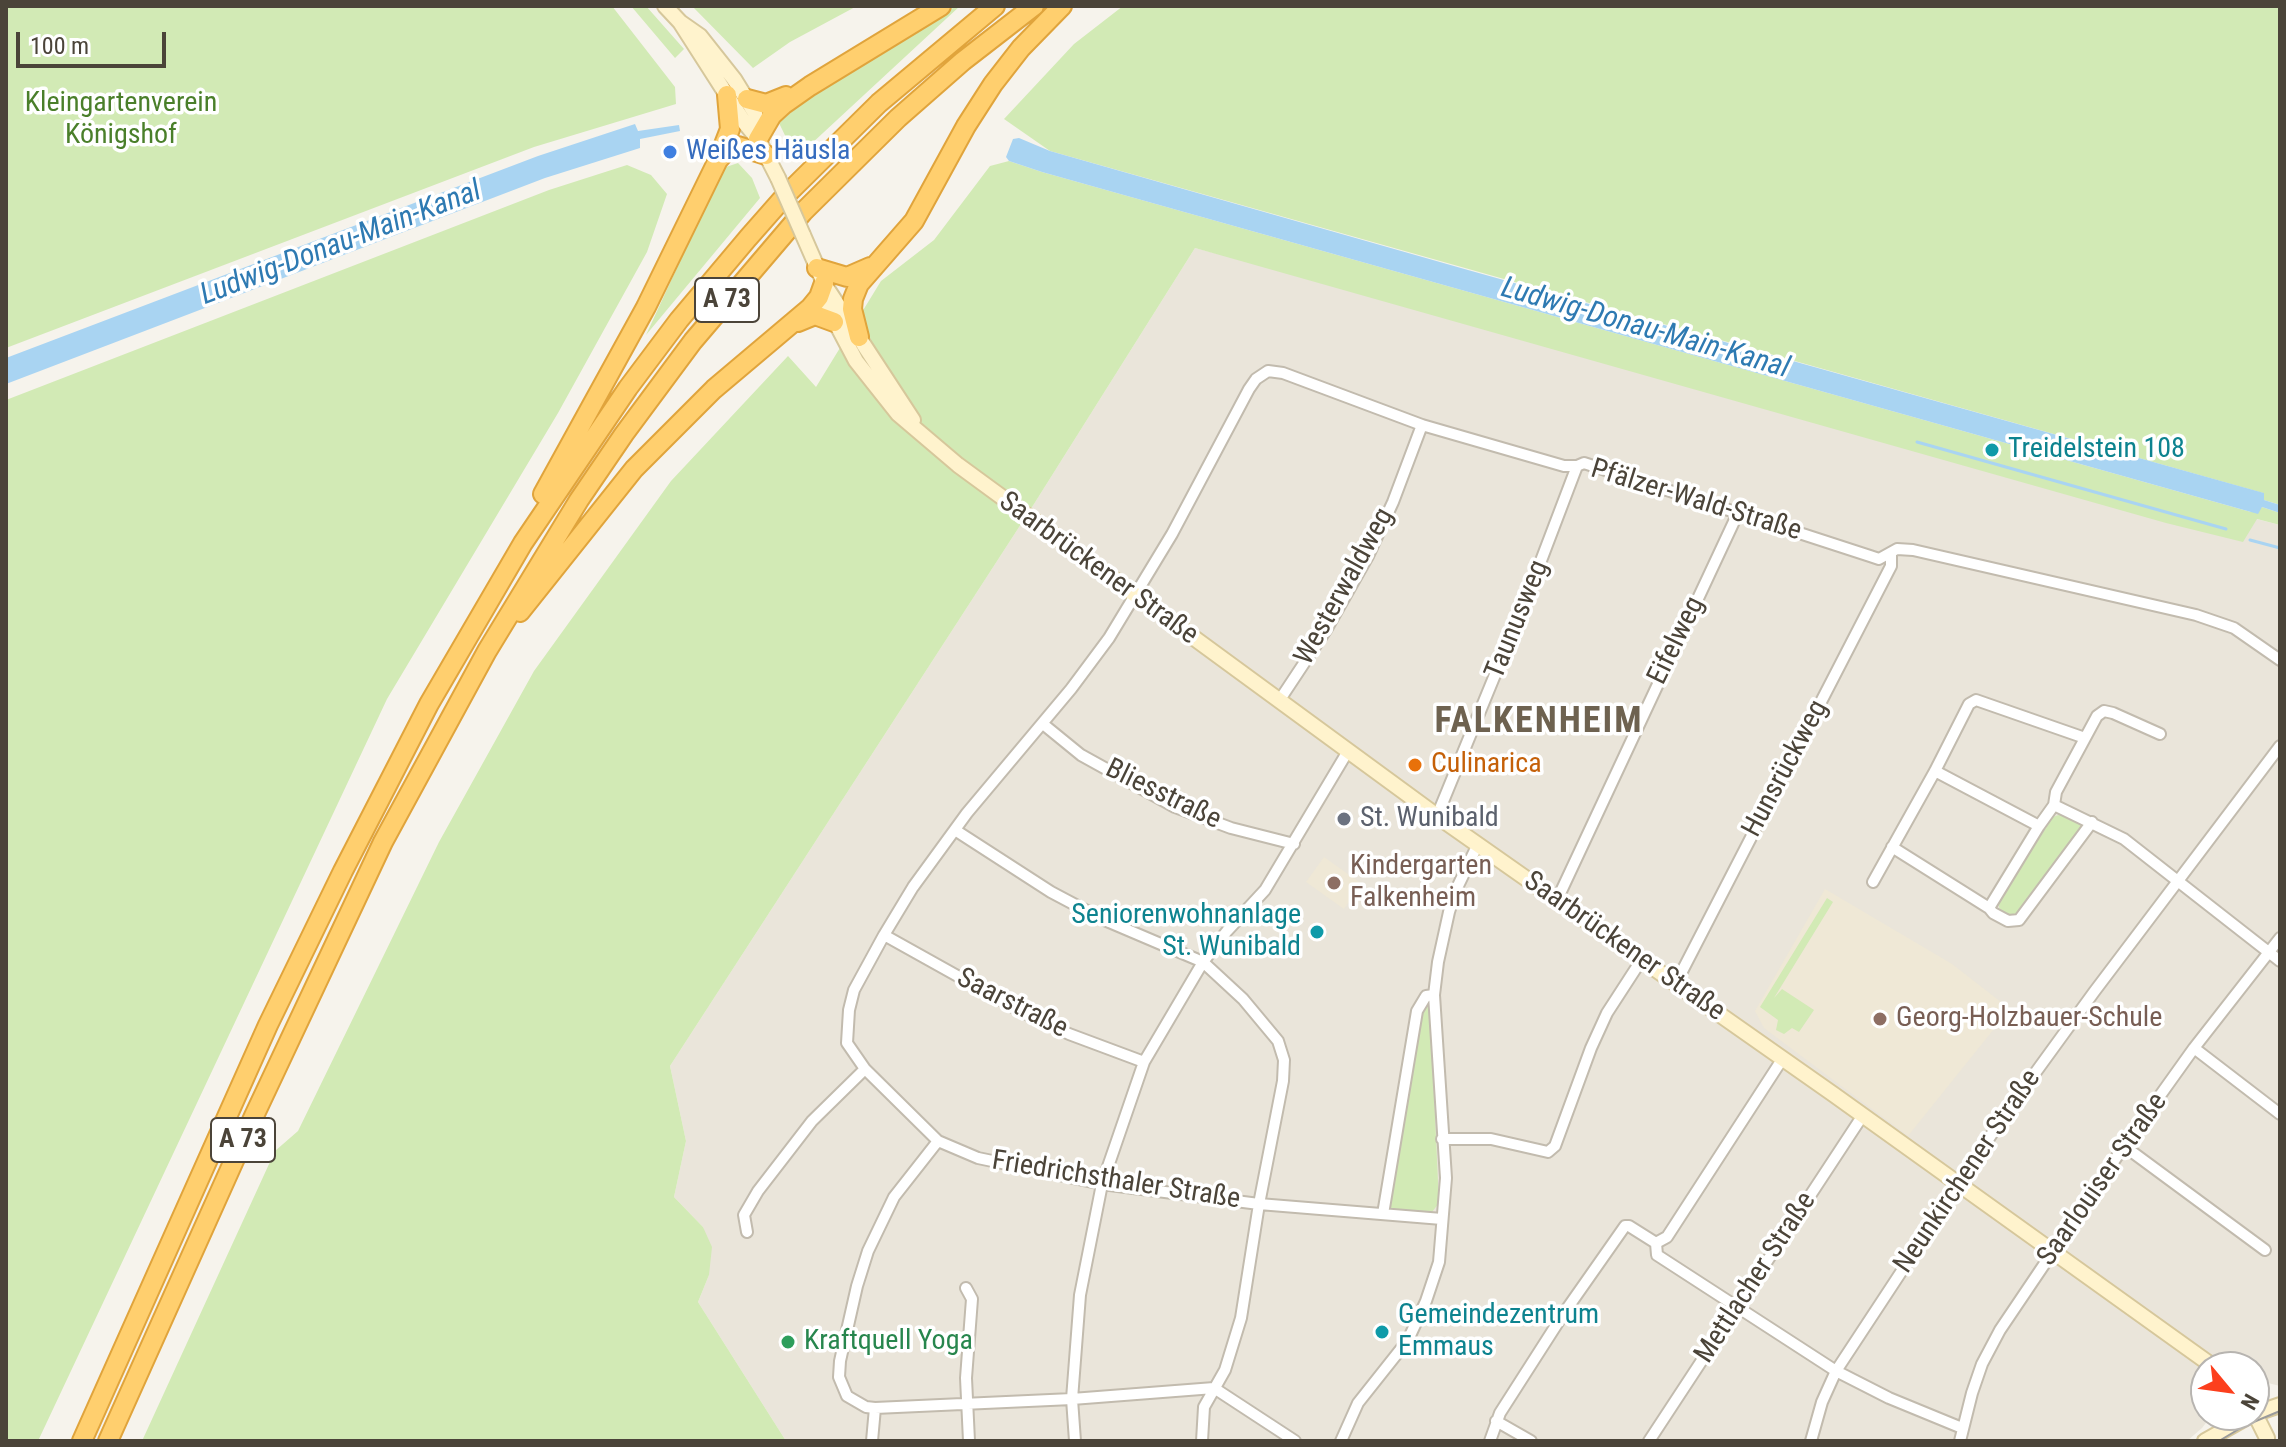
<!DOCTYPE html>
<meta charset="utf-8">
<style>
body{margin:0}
#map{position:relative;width:2286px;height:1447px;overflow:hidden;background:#f6f3ec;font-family:"Roboto Condensed",sans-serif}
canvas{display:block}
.frame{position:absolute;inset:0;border:8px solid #4b4439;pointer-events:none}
.north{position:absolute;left:2190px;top:1351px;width:80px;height:80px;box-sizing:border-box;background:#fff;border:2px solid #b7b4b0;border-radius:50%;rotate:119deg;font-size:22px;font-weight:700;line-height:32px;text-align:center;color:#4b4439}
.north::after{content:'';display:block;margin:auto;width:28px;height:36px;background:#fc3f1d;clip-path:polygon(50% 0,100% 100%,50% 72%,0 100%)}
.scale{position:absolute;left:16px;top:32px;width:150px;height:36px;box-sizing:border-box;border:4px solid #4b4439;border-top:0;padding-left:10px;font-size:24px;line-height:28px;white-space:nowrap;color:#4b4439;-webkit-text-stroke:6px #fff;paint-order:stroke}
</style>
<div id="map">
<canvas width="2286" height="1447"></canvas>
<div class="frame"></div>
<div class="north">N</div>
<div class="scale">100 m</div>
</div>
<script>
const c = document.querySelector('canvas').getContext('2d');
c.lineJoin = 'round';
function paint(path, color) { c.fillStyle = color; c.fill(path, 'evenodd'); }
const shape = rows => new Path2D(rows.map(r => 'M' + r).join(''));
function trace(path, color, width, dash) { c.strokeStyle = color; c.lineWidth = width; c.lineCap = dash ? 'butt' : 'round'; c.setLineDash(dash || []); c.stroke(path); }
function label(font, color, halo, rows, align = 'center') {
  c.font = font + ' "Roboto Condensed",sans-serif'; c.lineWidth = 7; c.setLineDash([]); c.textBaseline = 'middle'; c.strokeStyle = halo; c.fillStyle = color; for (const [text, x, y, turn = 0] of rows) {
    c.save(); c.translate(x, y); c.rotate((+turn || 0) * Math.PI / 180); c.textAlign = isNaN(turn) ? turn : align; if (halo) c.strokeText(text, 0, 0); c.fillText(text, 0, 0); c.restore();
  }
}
const residential = shape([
 [1195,248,2280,525,2280,1386,2260,1381,2254,1384,2254,1367,2206,1367,2206,1415,2212,1415,2202,1428,2187,1441,786,1441,698,1302,709,1275,703,1227,674,1197,686,1141,670,1066,1034,504]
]);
const education = shape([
 [1324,857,1362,884,1344,909,1306,882],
 [1825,889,1952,964,2010,1009,1908,1136,1764,1028,1755,1011]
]);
const green = shape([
 [6,6,612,6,675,87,676,104,534,147,6,348],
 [631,6,646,6,684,49,675,58],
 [692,6,857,6,790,42,753,68],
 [956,6,960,6,796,158,779,123,810,96],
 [1123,6,2280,6,2280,505,2264,500,2263,493,1050,151,1004,119,1074,44],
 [1009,161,1042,172,2251,512,2262,507,2280,513,2280,525,2257,519,2243,542,2166,523,1195,248,1034,504,670,1066,686,1141,674,1197,703,1227,712,1247,709,1275,698,1302,786,1441,142,1441,275,1151,298,1131,439,842,534,671,671,481,788,356,816,387,881,281,934,240,990,166],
 [738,163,752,178,760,198,646,335,723,168],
 [627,165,651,175,667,194,647,252,558,413,387,699,38,1441,6,1441,6,400,549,190],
 [2064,813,2082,823,2082,827,2016,917,2011,917,2000,911,1998,902,2053,817],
 [1827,898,1833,902,1774,998,1782,989,1814,1010,1799,1032,1792,1028,1784,1034,1776,1030,1778,1020,1760,1007],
 [1426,1001,1430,1005,1439,1203,1432,1212,1387,1208,1421,1004]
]);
const water = shape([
 [635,124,638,131,679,125,680,131,640,139,640,148,545,178,6,384,6,358,538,156],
 [1019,138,1050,151,1468,270,2264,493,2264,500,2280,505,2280,513,2262,507,2258,514,2251,512,1042,172,1009,161,1006,157,1013,139]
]);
const stream = shape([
 [1917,442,2226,529],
 [2250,540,2280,548]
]);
const minor = shape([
 [1279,701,1326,630,1368,556,1393,502,1422,425],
 [1043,724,1081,755,1175,807,1231,828,1294,844],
 [1935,771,2039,826,2054,805,2124,839,2280,961],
 [2054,805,2056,792,2097,716,2104,711,2113,713,2160,734],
 [1437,816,1531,587,1577,466],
 [955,830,1051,892,1102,919,1203,962,1243,999,1278,1041,1284,1060,1283,1081,1259,1204,1241,1318,1225,1370,1204,1407,1202,1441],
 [1892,847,1989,908,2039,826],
 [1873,882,1935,771,1969,704,1976,700,2085,738],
 [1557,900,1738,513],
 [1989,908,1993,913,2008,921,2019,920,2092,822],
 [884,935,1022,1012,1069,1034,1144,1062],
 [1676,983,1891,566,1891,553],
 [2194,1048,2280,1114],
 [1442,1139,1491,1139,1548,1152,1555,1146,1591,1048,1607,1013,1642,959],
 [938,1141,894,1197,868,1251,857,1286,840,1361,839,1377,847,1396,866,1407,875,1408,1072,1399,1214,1388,1295,1441],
 [2124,1146,2265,1250],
 [1383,1214,1417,1011,1426,996,1434,995],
 [1442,1219,1259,1204,1102,1184,978,1158,938,1141,865,1069,847,1043,849,1010,854,990,884,935,913,887,967,813,1071,689,1109,638,1172,534,1249,389,1256,379,1268,371,1283,373,1422,425,1564,466,1577,466,1584,463,1870,556,1879,559,1897,549,1913,550,2196,615,2234,628,2280,660],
 [747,1232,744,1215,758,1191,812,1121,865,1069],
 [1656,1243,1657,1255,1836,1371,1889,1398,1962,1428],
 [966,1288,972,1299,966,1378,969,1441],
 [1496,1421,1531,1441],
 [872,1441,875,1408],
 [1075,1441,1072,1399,1080,1295,1102,1184,1144,1062,1203,962,1227,931,1265,890,1348,751],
 [1341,1441,1358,1403,1408,1340,1426,1301,1439,1262,1446,1178,1434,995,1438,962,1449,912,1456,890,1478,844],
 [1490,1441,1500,1413,1564,1313,1625,1226,1629,1226,1656,1243,1667,1237,1783,1058],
 [1649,1441,1863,1115],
 [1811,1441,1822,1402,1836,1371,2001,1120,2094,992,2280,746],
 [1960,1441,1972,1393,1982,1364,2000,1330,2124,1146,2194,1048,2280,938]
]);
const secondary = shape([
 [665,6,680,22,700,36,734,79,755,113,758,139],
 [680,22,744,122,758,139,778,178],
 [803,235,824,283,827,306,856,361,898,414,958,465,1437,816,1833,1094,2214,1367],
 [824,284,913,420],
 [2254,1412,2267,1438],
 [2254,1414,2280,1405],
 [2205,1441,2251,1415]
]);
const motorway = shape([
 [747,99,766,104,786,96],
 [758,139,772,115,783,105,810,86,941,6],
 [719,159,726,151,738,146,766,155],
 [817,268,847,277,870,267],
 [798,322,815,315,834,322],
 [859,337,852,309,853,299,859,284,914,221,966,126,993,84,1021,48,1062,6],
 [543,494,646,307,718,160,730,129,727,95],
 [520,612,634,469,714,389,810,308,819,297,824,283],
 [82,1441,268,1025,343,871,429,704,523,543,628,388,679,320,748,238,785,196,879,103,995,6],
 [108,1441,254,1116,383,842,487,651,579,500,624,434,693,341,803,212,898,118,963,61,1034,6]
]);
const tram = shape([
 [2219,1441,2244,1426,2280,1411]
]);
const secondaryBridge = shape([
 [778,178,803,235]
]);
const markers = [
 [670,152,8,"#3f7fe0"],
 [1992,450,8,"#0f9aa8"],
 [1415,765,8,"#e8710a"],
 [1344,819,8,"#6b7280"],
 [1334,883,8,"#8d6e63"],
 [1317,932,8,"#0f9aa8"],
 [1880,1019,8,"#8d6e63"],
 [1382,1332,8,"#0f9aa8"],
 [788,1342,8,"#2e9e5b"]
];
const shields = [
 [727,300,64],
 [243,1140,64]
];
const shieldNames = [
 ["A 73",727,300],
 ["A 73",243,1140]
];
const parkNames = [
 ["Kleingartenverein",121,104],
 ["Königshof",121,136]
];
const shopNames = [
 ["Weißes Häusla",686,152]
];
const cultureNames = [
 ["Treidelstein 108",2008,450],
 ["Seniorenwohnanlage",1301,916,"right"],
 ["St. Wunibald",1301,948,"right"],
 ["Gemeindezentrum",1398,1316],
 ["Emmaus",1398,1348]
];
const streetNames = [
 ["Pfälzer-Wald-Straße",1696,501,17],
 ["Saarbrückener Straße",1098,569,36],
 ["Westerwaldweg",1345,587,-61],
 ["Taunusweg",1518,620,-68],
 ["Eifelweg",1677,641,-64],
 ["Hunsrückweg",1786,769,-62],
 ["Bliesstraße",1163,795,26],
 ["Saarbrückener Straße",1624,947,35],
 ["Saarstraße",1012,1004,27],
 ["Neunkirchener Straße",1968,1172,-56],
 ["Saarlouiser Straße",2103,1180,-55],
 ["Friedrichsthaler Straße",1116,1181,9],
 ["Mettlacher Straße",1756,1278,-57]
];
const foodNames = [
 ["Culinarica",1431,765]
];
const worshipNames = [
 ["St. Wunibald",1360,819]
];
const educationNames = [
 ["Kindergarten",1350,867],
 ["Falkenheim",1350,899],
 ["Georg-Holzbauer-Schule",1896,1019]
];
const leisureNames = [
 ["Kraftquell Yoga",804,1342]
];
const waterNames = [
 ["Ludwig-Donau-Main-Kanal",341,244,-21],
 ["Ludwig-Donau-Main-Kanal",1645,329,16]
];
const districtNames = [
 ["FALKENHEIM",1539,723]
];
paint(residential, '#eae5da');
paint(education, '#efe8d6');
paint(green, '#d2eab5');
paint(water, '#a9d4f2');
trace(stream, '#a9d4f2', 3);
trace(minor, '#c2bbae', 14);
trace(secondary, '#d6c79b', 18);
trace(motorway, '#e0a43c', 22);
trace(minor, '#fff', 10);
trace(secondary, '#fff3cd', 14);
trace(motorway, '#ffcf6e', 18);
trace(tram, '#9a9a9a', 2);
trace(secondaryBridge, '#d6c79b', 18, []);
trace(secondaryBridge, '#fff3cd', 14);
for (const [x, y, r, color] of markers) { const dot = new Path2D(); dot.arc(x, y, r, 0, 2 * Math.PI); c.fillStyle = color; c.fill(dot); trace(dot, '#fff', 3); }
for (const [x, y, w] of shields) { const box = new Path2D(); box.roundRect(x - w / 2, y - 22, w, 44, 6); c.fillStyle = '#fff'; c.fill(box); trace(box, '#4b4439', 2); }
label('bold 26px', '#4b4439', null, shieldNames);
label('28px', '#4a7f2a', '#fff', parkNames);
label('28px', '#366cbe', '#fff', shopNames, 'left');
label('28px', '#0d838f', '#fff', cultureNames, 'left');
label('28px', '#4b4439', '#fff', streetNames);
label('28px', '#c56008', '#fff', foodNames, 'left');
label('28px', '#5b616d', '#fff', worshipNames, 'left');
label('28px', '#785e54', '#fff', educationNames, 'left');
label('28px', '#27864d', '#fff', leisureNames, 'left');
label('italic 30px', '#2e7ab2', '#fff', waterNames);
c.letterSpacing = '2px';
label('bold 36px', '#6e6250', '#fff', districtNames);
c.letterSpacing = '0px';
</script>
